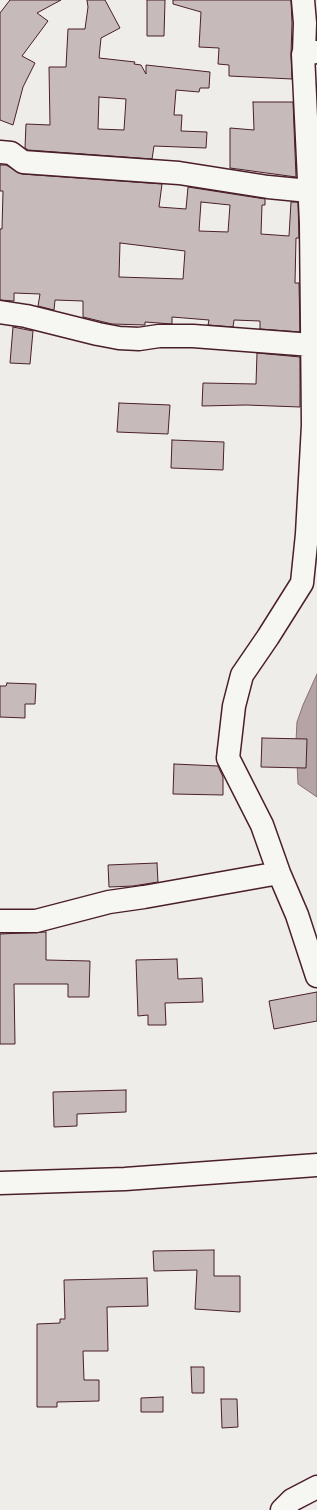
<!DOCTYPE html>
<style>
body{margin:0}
canvas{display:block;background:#efedea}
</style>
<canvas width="317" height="1510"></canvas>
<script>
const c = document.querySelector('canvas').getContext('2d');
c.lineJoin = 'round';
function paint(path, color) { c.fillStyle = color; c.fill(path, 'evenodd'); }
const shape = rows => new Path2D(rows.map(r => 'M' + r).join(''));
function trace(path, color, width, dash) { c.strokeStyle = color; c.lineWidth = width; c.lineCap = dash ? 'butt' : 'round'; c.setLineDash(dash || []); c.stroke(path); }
const water = shape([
 [317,674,317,797,298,784,296,741,297,722,303,705,317,674]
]);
const building = shape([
 [10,0,61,0,37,13,48,21,22,56,35,63,23,87,13,125,0,120,0,13,10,0],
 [87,0,105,0,120,28,101,38,99,58,135,62,134,64,141,65,146,74,146,65,210,72,209,88,200,88,199,92,176,90,174,115,182,115,181,131,207,132,206,148,154,146,152,159,28,150,25,148,26,124,50,125,49,67,66,67,68,29,85,29,88,7,87,0],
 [99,97,126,99,124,130,98,129,99,97],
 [147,0,165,0,164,36,147,36,147,0],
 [173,0,291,0,292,23,291,55,292,79,229,76,229,65,218,64,219,48,199,47,201,12,173,4,173,0],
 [253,102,293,102,296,177,230,168,230,128,254,130,253,102],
 [0,165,6,165,22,174,162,184,159,207,186,209,188,187,265,199,265,205,262,205,261,234,289,236,291,202,298,202,299,238,296,238,295,283,299,283,300,332,260,329,260,321,234,320,233,327,208,325,209,320,172,317,172,324,145,322,145,325,112,324,83,317,83,301,55,300,54,310,38,306,40,294,14,293,14,301,0,300,0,229,2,229,3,191,0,191,0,165],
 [201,202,230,205,228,232,199,231,201,202],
 [120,243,185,251,183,279,119,277,120,243],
 [13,327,33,331,30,364,10,363,13,327],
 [257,353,300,357,300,407,246,405,202,406,203,383,256,384,257,353],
 [119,403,170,405,168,434,117,432,119,403],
 [172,440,224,442,223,470,171,468,172,440],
 [7,683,36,684,35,704,25,704,25,718,0,717,0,686,6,686,7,683],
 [262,738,307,739,306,768,261,767,262,738],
 [174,764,218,766,223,777,223,795,173,794,174,764],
 [157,863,158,882,133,886,109,887,108,865,157,863],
 [46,932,46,960,90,961,89,997,68,997,68,984,14,984,15,1044,0,1044,0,934,46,932],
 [177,959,178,979,202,978,203,1002,165,1003,166,1025,148,1025,148,1015,138,1016,136,960,177,959],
 [317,992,317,1021,274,1029,269,1001,317,992],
 [126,1090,126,1112,77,1114,77,1126,54,1127,53,1092,126,1090],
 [214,1250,214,1276,240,1276,240,1312,195,1309,197,1270,154,1271,153,1251,214,1250],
 [147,1278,148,1306,107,1307,108,1351,83,1351,84,1380,99,1380,99,1401,57,1402,57,1407,37,1407,37,1324,60,1323,60,1319,65,1319,64,1280,147,1278],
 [191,1367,204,1367,204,1393,192,1393,191,1367],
 [163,1397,163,1412,141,1412,141,1398,163,1397],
 [221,1399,237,1399,238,1427,222,1428,221,1399]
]);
const minor = shape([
 [303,0,305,23,304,53],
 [317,52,303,54,311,223,313,425,307,534,302,583,268,637,242,675,234,706,228,758,262,825,279,873,297,915,317,976],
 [0,152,11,153,23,162,179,173,268,187,309,191],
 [0,312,26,316,98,334,119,338,139,339,159,336,193,336,312,345],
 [0,921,36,921,109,902,144,897,279,873],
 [0,1183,125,1179,317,1165],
 [282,1510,292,1500,317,1487]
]);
paint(water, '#b4a4a5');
trace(water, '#8a6f74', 1);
paint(building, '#c6babb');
trace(building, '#4a1f2b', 1);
trace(minor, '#4a1f2b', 25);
trace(minor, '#f6f6f2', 22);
</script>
